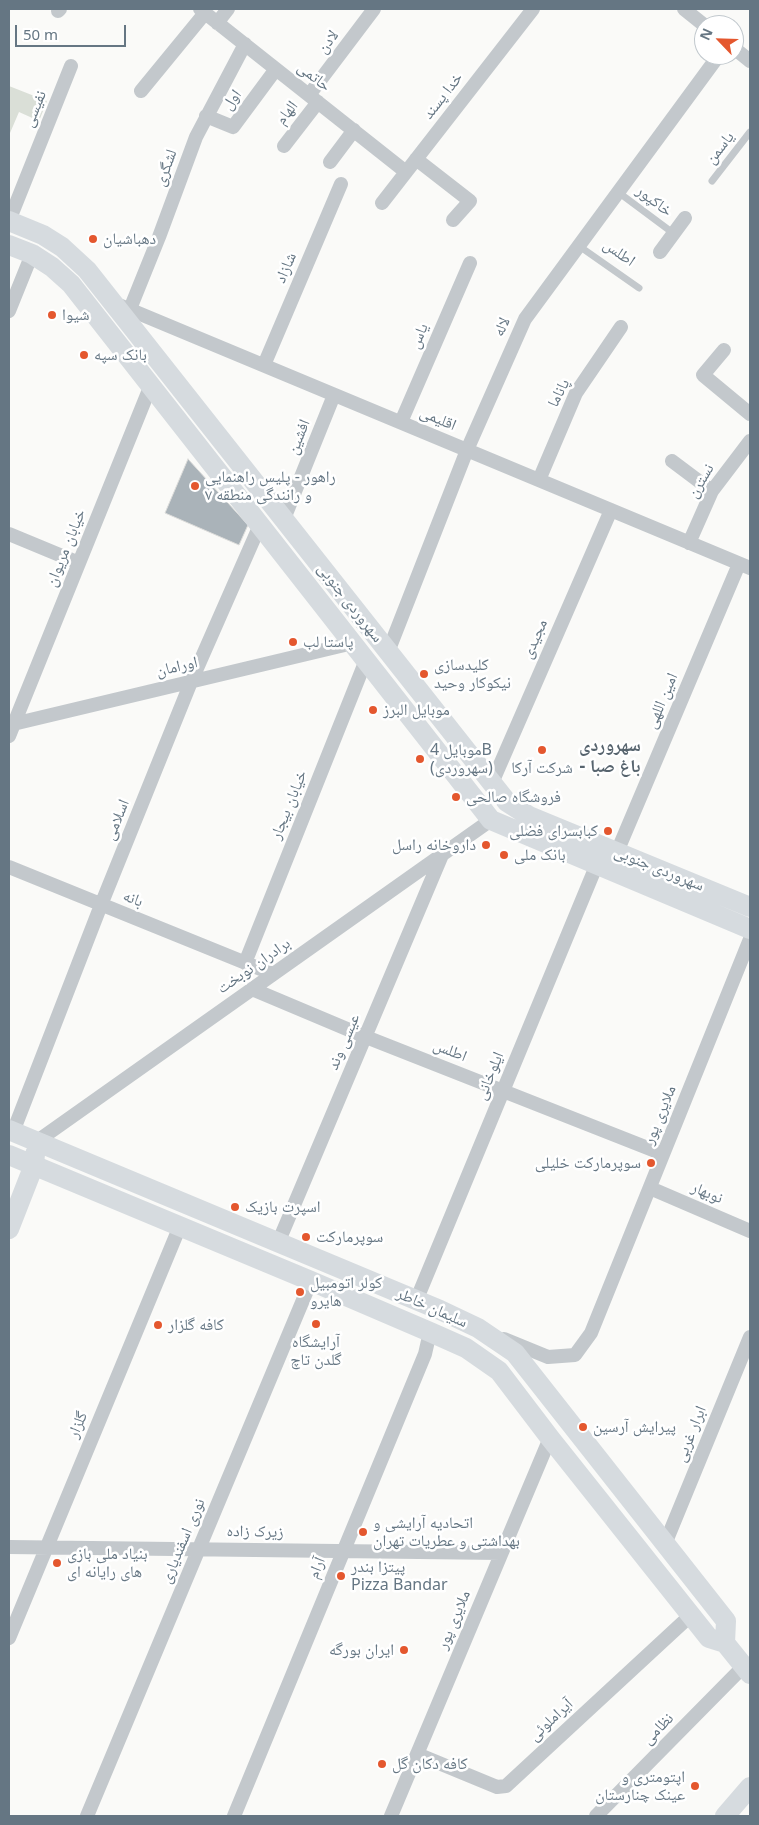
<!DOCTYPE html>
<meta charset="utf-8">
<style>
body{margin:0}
#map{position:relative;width:759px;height:1825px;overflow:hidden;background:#fafaf8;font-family:"Noto Sans",sans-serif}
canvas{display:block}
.frame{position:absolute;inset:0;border:10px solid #657683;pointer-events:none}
.north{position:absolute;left:694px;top:15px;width:50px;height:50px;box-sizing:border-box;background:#fff;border:1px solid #c1c8cd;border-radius:50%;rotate:294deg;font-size:14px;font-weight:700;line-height:20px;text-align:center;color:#657683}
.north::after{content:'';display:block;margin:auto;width:18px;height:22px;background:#e4572e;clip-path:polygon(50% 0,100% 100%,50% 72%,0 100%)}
.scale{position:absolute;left:15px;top:25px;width:111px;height:22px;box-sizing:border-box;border:2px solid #657683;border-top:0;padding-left:6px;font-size:15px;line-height:18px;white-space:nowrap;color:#657683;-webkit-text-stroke:4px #fff;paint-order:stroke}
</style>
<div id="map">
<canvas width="759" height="1825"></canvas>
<div class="frame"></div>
<div class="north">N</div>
<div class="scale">50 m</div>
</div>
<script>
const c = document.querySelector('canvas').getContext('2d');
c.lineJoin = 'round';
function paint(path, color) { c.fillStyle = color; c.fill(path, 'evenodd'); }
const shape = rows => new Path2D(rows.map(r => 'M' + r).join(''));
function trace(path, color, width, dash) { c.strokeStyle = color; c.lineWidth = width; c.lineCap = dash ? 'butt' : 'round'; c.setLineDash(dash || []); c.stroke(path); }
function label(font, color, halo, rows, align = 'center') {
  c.font = font + ' "Noto Sans","Noto Naskh Arabic",sans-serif'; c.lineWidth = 5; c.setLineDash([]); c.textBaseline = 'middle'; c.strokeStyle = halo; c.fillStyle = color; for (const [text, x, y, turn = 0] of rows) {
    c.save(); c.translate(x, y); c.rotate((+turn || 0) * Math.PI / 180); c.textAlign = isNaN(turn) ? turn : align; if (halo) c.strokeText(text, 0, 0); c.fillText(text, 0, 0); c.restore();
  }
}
const green = shape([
 [9,86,47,101,39,121,19,112,10,133,9,133]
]);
const building = shape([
 [188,459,248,525,239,545,165,513,188,459]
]);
const service = shape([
 [712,181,750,132],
 [618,192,673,233],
 [579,246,639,288]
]);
const minor = shape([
 [200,9,406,172],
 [684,9,704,25],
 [58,11,60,9],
 [217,23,228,9],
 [734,48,750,61],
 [141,91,205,13],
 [309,95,374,9],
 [206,116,233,127,276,69],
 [284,146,318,102],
 [416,159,470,201,453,220],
 [330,162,354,130],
 [382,203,533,9],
 [9,221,71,66],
 [660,252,685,218],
 [114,303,750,568],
 [130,309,159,237,196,137,245,44],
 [9,311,32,254],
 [724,350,703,375,750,414],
 [264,365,341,184],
 [401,422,470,263],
 [672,461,712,491],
 [539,480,576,393,621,327],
 [284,519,334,395],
 [9,534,79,563],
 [689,543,712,491,750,441],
 [388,652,467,450,525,319,719,55],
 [9,725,353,643],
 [9,736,151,385],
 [492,783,611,510],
 [617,852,739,564],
 [9,867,273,974],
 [245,963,366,660],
 [252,989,366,1037,663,1154],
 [13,1132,101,905,191,682,260,525],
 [36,1142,491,820],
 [650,1188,750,1231],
 [278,1243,442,855],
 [416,1301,597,864],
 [504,1339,548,1357,575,1355,591,1333,750,939],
 [665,1544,750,1337],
 [9,1547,501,1553],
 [9,1638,180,1226],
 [417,1754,497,1787,506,1786,691,1615],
 [87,1816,311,1281],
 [234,1816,425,1354,430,1332],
 [391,1816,550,1438],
 [596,1816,744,1666]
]);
const secondary = shape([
 [9,221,43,235,62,247,87,270,507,802,529,816,750,907],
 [9,245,32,254,52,267,71,284,491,820,750,929],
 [9,1130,440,1310,478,1328,515,1353,726,1621,725,1643],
 [9,1155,311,1281,430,1332,466,1348,499,1371,550,1438,709,1638,725,1643,750,1674],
 [9,1229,34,1165,35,1154],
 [725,1816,750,1787]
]);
const markers = [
 [93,239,5,"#e4572e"],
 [52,315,5,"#e4572e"],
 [84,355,5,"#e4572e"],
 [195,486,5,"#e4572e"],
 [293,642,5,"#e4572e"],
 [424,674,5,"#e4572e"],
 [373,710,5,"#e4572e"],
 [542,750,5,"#e4572e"],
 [420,759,5,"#e4572e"],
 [456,797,5,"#e4572e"],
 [608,831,5,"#e4572e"],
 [486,845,5,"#e4572e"],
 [504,855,5,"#e4572e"],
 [651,1163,5,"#e4572e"],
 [235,1207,5,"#e4572e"],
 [306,1237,5,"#e4572e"],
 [300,1292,5,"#e4572e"],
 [316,1324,5,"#e4572e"],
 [158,1325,5,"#e4572e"],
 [583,1427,5,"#e4572e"],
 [363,1532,5,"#e4572e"],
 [57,1563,5,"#e4572e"],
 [341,1576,5,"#e4572e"],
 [404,1650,5,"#e4572e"],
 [382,1764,5,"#e4572e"],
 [695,1786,5,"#e4572e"]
];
const streetNames = [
 ["لادن",328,42,-53],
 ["حاتمی",314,77,38],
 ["خدا پسند",443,96,-52],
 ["اول",232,100,-53],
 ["نفیسی",35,109,-68],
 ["الهام",287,113,-53],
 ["یاسمن",720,148,-52],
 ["لشگری",166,168,-70],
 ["خاکپور",654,201,37],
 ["اطلس",619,253,35],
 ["شازاد",286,268,-67],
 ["لاله",502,327,-66],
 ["یاس",419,336,-67],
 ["پاناما",559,393,-63],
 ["اقلیمی",438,419,23],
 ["افشین",299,437,-68],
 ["نسترن",701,481,-59],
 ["خیابان مریوان",66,548,-68],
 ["سهروردی جنوبی",350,603,52],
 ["مجیدی",535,639,-66],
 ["اورامان",177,667,-13],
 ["امین اللهی",662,701,-67],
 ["خیابان بیجار",289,805,-68],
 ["اسلامی",117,820,-68],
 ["سهروردی جنوبی",659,869,22],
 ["بانه",133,899,22],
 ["برادران نوبخت",254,966,-35],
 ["عیسی وند",344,1042,-67],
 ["اطلس",450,1051,22],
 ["ایلوخانی",490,1076,-68],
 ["ملایری پور",660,1115,-68],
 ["نوبهار",707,1193,23],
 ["سلیمان خاطر",432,1308,24],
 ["گلزار",78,1425,-67],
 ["ابرار غربی",691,1434,-68],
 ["زیرک زاده",255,1532,1],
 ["نوری اسفندیاری",183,1541,-67],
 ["آرام",317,1568,-68],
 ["ملایری پور",454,1620,-67],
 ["آیراملوئی",551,1720,-43],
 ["نظامی",658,1729,-45]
];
const poiNames = [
 ["دهباشیان",103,239],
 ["شیوا",62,315],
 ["بانک سپه",94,355],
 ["راهور - پلیس راهنمایی",205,477],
 ["و رانندگی منطقه ۷",205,495],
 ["پاستا لب",303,642],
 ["کلیدسازی",434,665],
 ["نیکوکار وحید",434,683],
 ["موبایل البرز",383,710],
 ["موبایل 4B",430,750],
 ["(سهروردی)",430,768],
 ["شرکت آرکا",542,768,"center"],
 ["فروشگاه صالحی",466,797],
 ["کبابسرای فضلی",598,831,"right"],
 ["داروخانه راسل",476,845,"right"],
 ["بانک ملی",514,855],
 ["سوپرمارکت خلیلی",641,1163,"right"],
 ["اسپرت بازیک",245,1207],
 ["سوپرمارکت",316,1237],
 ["کولر اتومبیل",310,1283],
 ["هایرو",310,1301],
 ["کافه گلزار",168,1325],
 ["آرایشگاه",316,1342,"center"],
 ["گلدن تاچ",316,1360,"center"],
 ["پیرایش آرسین",593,1427],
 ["اتحادیه آرایشی و",373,1523],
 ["بهداشتی و عطریات تهران",373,1541],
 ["بنیاد ملی بازی",67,1554],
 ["های رایانه ای",67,1572],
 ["پیتزا بندر",351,1567],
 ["Pizza Bandar",351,1585],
 ["ایران بورگه",394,1650,"right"],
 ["کافه دکان گل",392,1764],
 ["اپتومتری و",685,1777,"right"],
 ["عینک چنارستان",685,1795,"right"]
];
const neighbourhoodNames = [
 ["سهروردی",610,746],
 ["- باغ صبا",610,767]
];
paint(green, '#dadfd7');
paint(building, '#aab3b9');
trace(building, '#dcdcda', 1);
trace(service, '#c3c8cc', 7);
trace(minor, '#c3c8cc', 14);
trace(secondary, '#d6dbdf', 20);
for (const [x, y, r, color] of markers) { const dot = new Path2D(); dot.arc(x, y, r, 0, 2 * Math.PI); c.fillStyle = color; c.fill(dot); trace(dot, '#fff', 2); }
label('16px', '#657683', '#fff', streetNames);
label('16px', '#657683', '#fff', poiNames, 'left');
label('bold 18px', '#57646e', '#fff', neighbourhoodNames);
</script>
